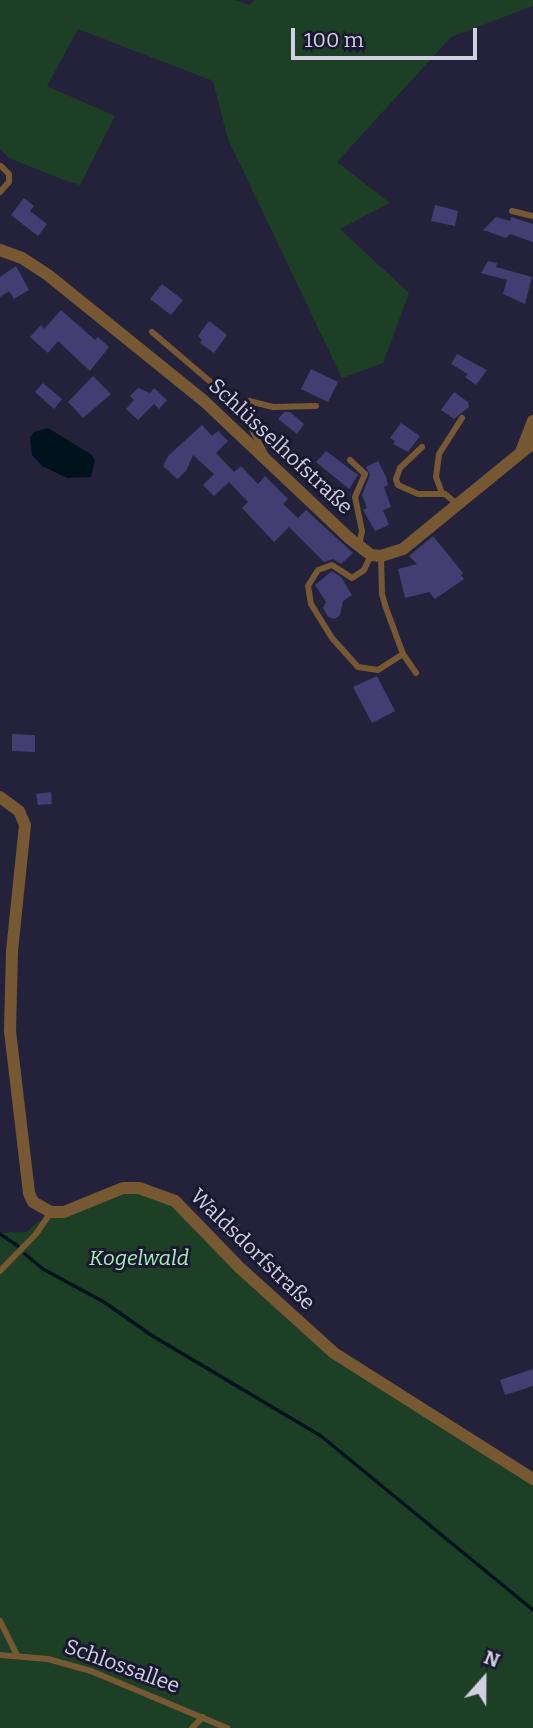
<!DOCTYPE html>
<meta charset="utf-8">
<style>
body{margin:0}
#map{position:relative;width:533px;height:1728px;overflow:hidden;background:#24223b;font-family:Bitter,serif}
canvas{display:block}
.north{position:absolute;left:449px;top:1644px;width:70px;height:70px;-webkit-text-stroke:5px #1a1830;paint-order:stroke;rotate:21deg;font-size:19px;font-weight:700;line-height:28px;text-align:center;color:#d0d0e0}
.north::after{content:'';display:block;margin:auto;width:24px;height:32px;background:#d0d0e0;clip-path:polygon(50% 0,100% 100%,50% 72%,0 100%)}
.scale{position:absolute;left:291px;top:28px;width:186px;height:32px;box-sizing:border-box;border:4px solid #d0d0e0;border-top:0;padding-left:9px;font-size:21px;line-height:24px;white-space:nowrap;color:#d0d0e0;-webkit-text-stroke:5px #1a1830;paint-order:stroke}
</style>
<div id="map">
<canvas width="533" height="1728"></canvas>
<div class="north">N</div>
<div class="scale">100 m</div>
</div>
<script>
const c = document.querySelector('canvas').getContext('2d');
c.lineJoin = 'round';
function paint(path, color) { c.fillStyle = color; c.fill(path, 'evenodd'); }
const shape = rows => new Path2D(rows.map(r => 'M' + r).join(''));
function trace(path, color, width, dash) { c.strokeStyle = color; c.lineWidth = width; c.lineCap = dash ? 'butt' : 'round'; c.setLineDash(dash || []); c.stroke(path); }
function label(font, color, halo, rows, align = 'center') {
  c.font = font + ' Bitter,serif'; c.lineWidth = 6; c.setLineDash([]); c.textBaseline = 'middle'; c.strokeStyle = halo; c.fillStyle = color; for (const [text, x, y, turn = 0] of rows) {
    c.save(); c.translate(x, y); c.rotate((+turn || 0) * Math.PI / 180); c.textAlign = isNaN(turn) ? turn : align; if (halo) c.strokeText(text, 0, 0); c.fillText(text, 0, 0); c.restore();
  }
}
const green = shape([
 [0,0,235,0,250,5,254,0,533,0,533,6,451,37,337,162,390,203,340,229,409,293,383,363,342,378,228,139,213,81,78,29,47,86,115,116,80,185,69,182,9,158,0,149],
 [124,1190,138,1191,171,1204,269,1302,533,1481,533,1728,0,1728,0,1233,27,1232,37,1222]
]);
const water = shape([
 [48,428,92,455,95,461,91,477,67,478,42,466,32,455,30,438,34,432]
]);
const stream = shape([
 [0,1234,18,1246],
 [25,1254,43,1269,104,1302,151,1335,321,1436,533,1610]
]);
const building = shape([
 [24,198,34,206,30,211,47,224,38,236,11,215],
 [435,205,458,211,455,226,431,221],
 [496,217,510,221,511,217,533,224,533,242,510,234,506,238,483,230],
 [488,261,497,263,496,267,532,277,525,304,503,294,507,280,481,273],
 [16,266,29,290,14,299,9,291,0,297,0,277],
 [162,284,183,300,171,315,150,299],
 [61,310,95,340,98,337,109,347,90,371,58,341,48,353,30,337,41,325,44,329],
 [209,321,227,335,214,353,200,343,202,340,198,336],
 [457,354,487,370,476,385,465,377,468,374,451,364],
 [311,369,338,382,328,402,301,389],
 [93,376,111,394,83,418,68,402],
 [43,383,62,399,54,409,35,392],
 [138,388,150,393,154,388,167,400,159,409,154,404,138,420,126,409,134,400,130,396],
 [454,392,468,402,469,407,454,419,441,410],
 [284,412,290,412,304,424,297,434,278,419],
 [401,423,420,436,408,452,393,444,395,441,390,438],
 [202,425,212,436,218,431,228,441,216,453,234,472,241,466,258,484,265,476,288,499,283,504,298,518,306,510,353,553,341,564,333,559,324,562,289,527,274,542,242,508,248,502,229,482,214,496,203,485,214,474,193,455,186,471,177,479,163,466,168,456],
 [326,451,358,475,349,489,316,462],
 [378,461,386,477,388,485,384,487,391,507,383,510,389,525,375,531,363,510,367,508,362,495,370,475,366,467],
 [433,536,463,573,461,575,464,579,435,599,429,592,405,598,398,569,417,564,409,556],
 [332,571,341,577,352,595,343,601,340,615,335,619,328,617,323,608,326,602,315,585],
 [377,676,395,711,372,723,353,687],
 [12,734,35,735,35,752,12,751],
 [51,792,52,804,38,805,36,794],
 [533,1369,533,1386,505,1395,500,1380]
]);
const lane = shape([
 [0,192,9,182,9,174,1,166],
 [512,211,533,216],
 [152,332,240,407,265,454],
 [240,407,249,401,273,407,316,406],
 [422,447,400,468,396,479,398,485,418,494,445,494,457,504],
 [350,460,365,474,355,497,362,531,359,546],
 [442,493,436,477,439,454,462,418],
 [371,555,364,570,352,578,332,565,318,570,308,586,311,604,332,638,358,667,378,670,403,654],
 [381,556,382,594,386,608,403,654,416,673],
 [0,1271,36,1234,51,1212],
 [0,1621,17,1655],
 [0,1655,48,1659,91,1671,227,1728],
 [192,1728,203,1717]
]);
const street = shape([
 [0,250,22,258,48,275,204,401,349,538,371,555,381,556,403,549,533,443],
 [521,452,533,421],
 [0,797,19,811,25,825,12,951,10,1031,29,1193,33,1202,51,1212,64,1212,123,1188,139,1188,175,1201,239,1267,334,1353,533,1479]
]);
const streetNames = [
 ["Schlüsselhofstraße",280,447,43],
 ["Waldsdorfstraße",252,1250,44],
 ["Schlossallee",122,1667,20]
];
const parkNames = [
 ["Kogelwald",139,1259]
];
paint(green, '#1d3f26');
paint(water, '#00131c');
trace(stream, '#00131c', 3.5);
paint(building, '#433e72');
trace(lane, '#765933', 6);
trace(street, '#765933', 12);
label('21px', '#d0d0e0', '#1a1830', streetNames);
label('italic 21px', '#a1f1b3', '#1a1830', parkNames);
</script>
